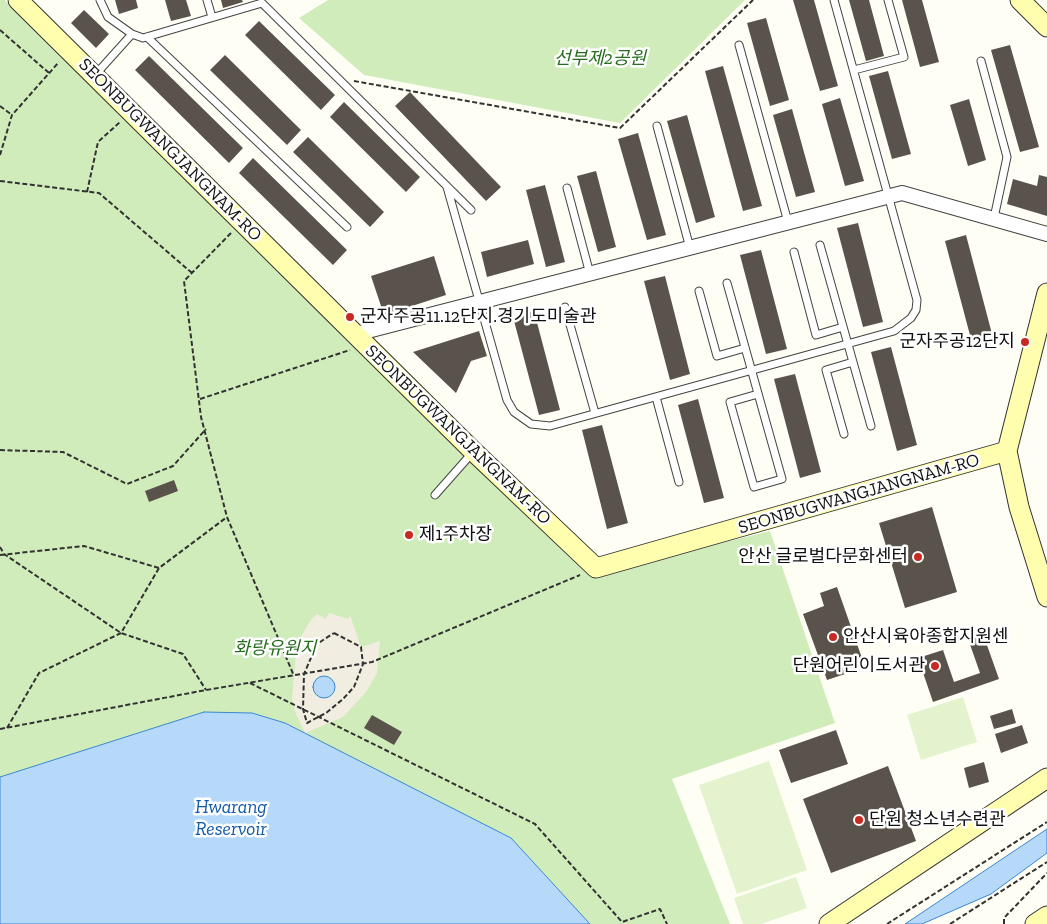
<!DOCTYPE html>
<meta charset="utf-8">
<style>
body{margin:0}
canvas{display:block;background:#fffef4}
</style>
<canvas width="1047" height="924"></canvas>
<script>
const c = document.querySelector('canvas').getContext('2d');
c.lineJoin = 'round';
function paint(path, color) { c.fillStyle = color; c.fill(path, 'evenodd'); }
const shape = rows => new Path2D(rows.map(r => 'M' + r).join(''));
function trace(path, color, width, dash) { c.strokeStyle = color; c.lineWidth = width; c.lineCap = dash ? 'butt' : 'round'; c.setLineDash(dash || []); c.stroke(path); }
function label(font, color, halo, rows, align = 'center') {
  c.font = font + ' "Zilla Slab","Noto Sans KR",serif'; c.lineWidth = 5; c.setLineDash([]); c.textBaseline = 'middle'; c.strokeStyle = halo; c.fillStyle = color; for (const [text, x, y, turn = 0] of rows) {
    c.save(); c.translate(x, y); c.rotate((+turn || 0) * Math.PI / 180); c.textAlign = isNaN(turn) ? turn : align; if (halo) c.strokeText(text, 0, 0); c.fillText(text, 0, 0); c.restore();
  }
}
const green = shape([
 [0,0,5,0,128,119,592,575,770,531,835,723,672,779,730,924,0,924],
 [328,0,745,0,620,123,364,75,299,18]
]);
const pitch = shape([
 [963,697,977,742,921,760,907,715],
 [769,761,807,870,737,894,699,785],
 [796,877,807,908,761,924,743,924,734,898]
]);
const plaza = shape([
 [329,613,348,619,350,615,361,647,380,641,377,673,366,692,343,717,305,733,296,714,292,699,296,653,301,637,310,621,317,614,326,619]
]);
const water = shape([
 '313 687a11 11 0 1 1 22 0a11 11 0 1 1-22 0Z',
 [204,712,252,713,285,723,511,838,590,924,0,924,0,777,204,712],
 [1047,829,1047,853,991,894,922,924,905,924,1047,829]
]);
const building = shape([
 [115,0,136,0,138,8,119,14],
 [165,0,186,0,191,16,171,21],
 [221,0,242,0,243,2,223,8],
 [793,0,814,0,838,86,820,91],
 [849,0,869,0,884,56,866,61],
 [902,0,922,0,939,62,920,67],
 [84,10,109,34,96,48,71,23],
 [766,18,789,100,770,106,747,23],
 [259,21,335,95,321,110,245,35],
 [1010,45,1039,147,1020,152,991,50],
 [225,55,301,130,287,145,210,70],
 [149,56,243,148,229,163,135,70],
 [723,66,762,206,743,211,705,71],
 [888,71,911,154,892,159,869,76],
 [410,92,501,187,486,201,395,106],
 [840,98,864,181,845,186,822,104],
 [969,99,986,160,968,166,950,105],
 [344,102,420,177,406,192,330,117],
 [792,109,815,192,796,197,773,115],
 [687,115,715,217,696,223,667,121],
 [638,133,666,235,647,240,618,139],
 [308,137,384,212,370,227,293,152],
 [253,158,347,250,333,265,239,173],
 [596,171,616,247,598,252,577,176],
 [1039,175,1047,177,1047,216,1007,204,1013,179,1037,186],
 [545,185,565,262,546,267,526,190],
 [858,223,883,322,863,327,837,228],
 [966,235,992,334,971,339,945,241],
 [528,240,534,264,487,277,481,252],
 [761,250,787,349,766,354,740,255],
 [434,256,446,295,384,315,371,276],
 [665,276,690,374,670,380,644,281],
 [534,311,560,410,539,415,513,317],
 [479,331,487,356,471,361,456,393,413,352],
 [891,347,917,445,897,451,871,352],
 [795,374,821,472,800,478,774,379],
 [698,399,724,498,704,503,678,405],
 [602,425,628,523,607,529,582,430],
 [174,480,178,491,149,502,145,491],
 [932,507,957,592,905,608,879,523],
 [837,587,863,661,843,668,845,674,827,680,803,614,824,606,820,593],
 [982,631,999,679,933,702,918,658,943,650,954,682,980,673,967,636],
 [1012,709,1016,723,994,729,990,716],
 [372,715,402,732,394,745,364,728],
 [1022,725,1028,743,1001,753,995,734],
 [836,730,848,764,791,783,779,750],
 [984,762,989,782,969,788,964,768],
 [888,766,916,841,831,873,803,799]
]);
const path = shape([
 [0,30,49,73],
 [354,81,620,128,753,0],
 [0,106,12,115],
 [0,155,12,115,59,62],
 [0,181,99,193,192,273],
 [87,192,98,142,120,122],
 [231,233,184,281,201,417,227,517,294,676],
 [200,399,350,350],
 [0,450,63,452,127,484,173,466,206,429],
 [0,547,4,554,121,633,183,654,206,690],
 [0,555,84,546,159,568],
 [334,633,361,647,363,664,354,687,343,699,326,713,307,723,303,709,304,674,317,644,334,633],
 [250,683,535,824,622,922,660,909,667,924],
 [7,728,39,673,121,633,159,568,227,517],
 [0,729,206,690,372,662,580,575],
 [887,924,1047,822],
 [950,924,1047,862],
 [1004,924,1004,918,1047,873]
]);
const lane = shape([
 [100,0,108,17,132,34],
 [207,0,212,17],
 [147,37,347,227],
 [739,45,788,222],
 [981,61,1007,157,994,218],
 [854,70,904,57,888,0],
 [96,74,132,34,143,38,262,3,471,210],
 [657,126,690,248],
 [447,187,507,400,514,412,531,424,550,426,894,331,911,318,916,310,917,300,834,0],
 [567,188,590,274],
 [820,245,871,426],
 [794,252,816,335,843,327],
 [727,283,782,479,754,487,730,402,758,394],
 [699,291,717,356,745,348],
 [565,307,595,413],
 [656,397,679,482],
 [844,434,826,370,853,362],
 [435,495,473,452]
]);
const street = shape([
 [356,334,902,193,1047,234]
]);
const secondary = shape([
 [18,0,473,451,596,568,1007,451],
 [1020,0,1047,27],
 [1047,293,1007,451,1019,507,1047,597],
 [829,924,1047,778],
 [1035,924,1047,916]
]);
const markers = [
 [350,317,5,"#c72a22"],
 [1025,342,5,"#c72a22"],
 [409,535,5,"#c72a22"],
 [918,557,5,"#c72a22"],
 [833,637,5,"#c72a22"],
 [935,666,5,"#c72a22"],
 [859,820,5,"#c72a22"]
];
const parkNames = [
 ["선부제2공원",600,59],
 ["화랑유원지",275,649]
];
const streetNames = [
 ["SEONBUGWANGJANGNAM-RO",170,150,45],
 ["SEONBUGWANGJANGNAM-RO",458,435,44],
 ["SEONBUGWANGJANGNAM-RO",859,494,-16]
];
const poiNames = [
 ["군자주공11.12단지.경기도미술관",360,317],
 ["군자주공12단지",1015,342,"right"],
 ["제1주차장",419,535],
 ["안산 글로벌다문화센터",908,557,"right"],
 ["안산시육아종합지원센",843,637],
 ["단원어린이도서관",925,666,"right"],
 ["단원 청소년수련관",869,820]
];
const waterNames = [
 ["Hwarang",231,808],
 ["Reservoir",231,830]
];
paint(green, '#d0ecbb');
paint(pitch, '#e2f3cd');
paint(plaza, '#f1eee1');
paint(water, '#b6d9f9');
trace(water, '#3a87d3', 1);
paint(building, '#5a534c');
trace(lane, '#434343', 9);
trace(street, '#434343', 16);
trace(secondary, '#323232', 21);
trace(path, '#323232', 2, [5, 2.5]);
trace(lane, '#fff', 7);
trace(street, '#fff', 14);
trace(secondary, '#fffeaf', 19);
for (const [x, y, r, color] of markers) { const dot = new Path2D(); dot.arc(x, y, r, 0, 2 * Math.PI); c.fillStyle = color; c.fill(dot); trace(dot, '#fff', 2); }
label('italic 18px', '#266c1d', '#fff', parkNames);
label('18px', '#101010', '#fff', streetNames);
label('18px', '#101010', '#fff', poiNames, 'left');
label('italic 19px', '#1359a9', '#fff', waterNames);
</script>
